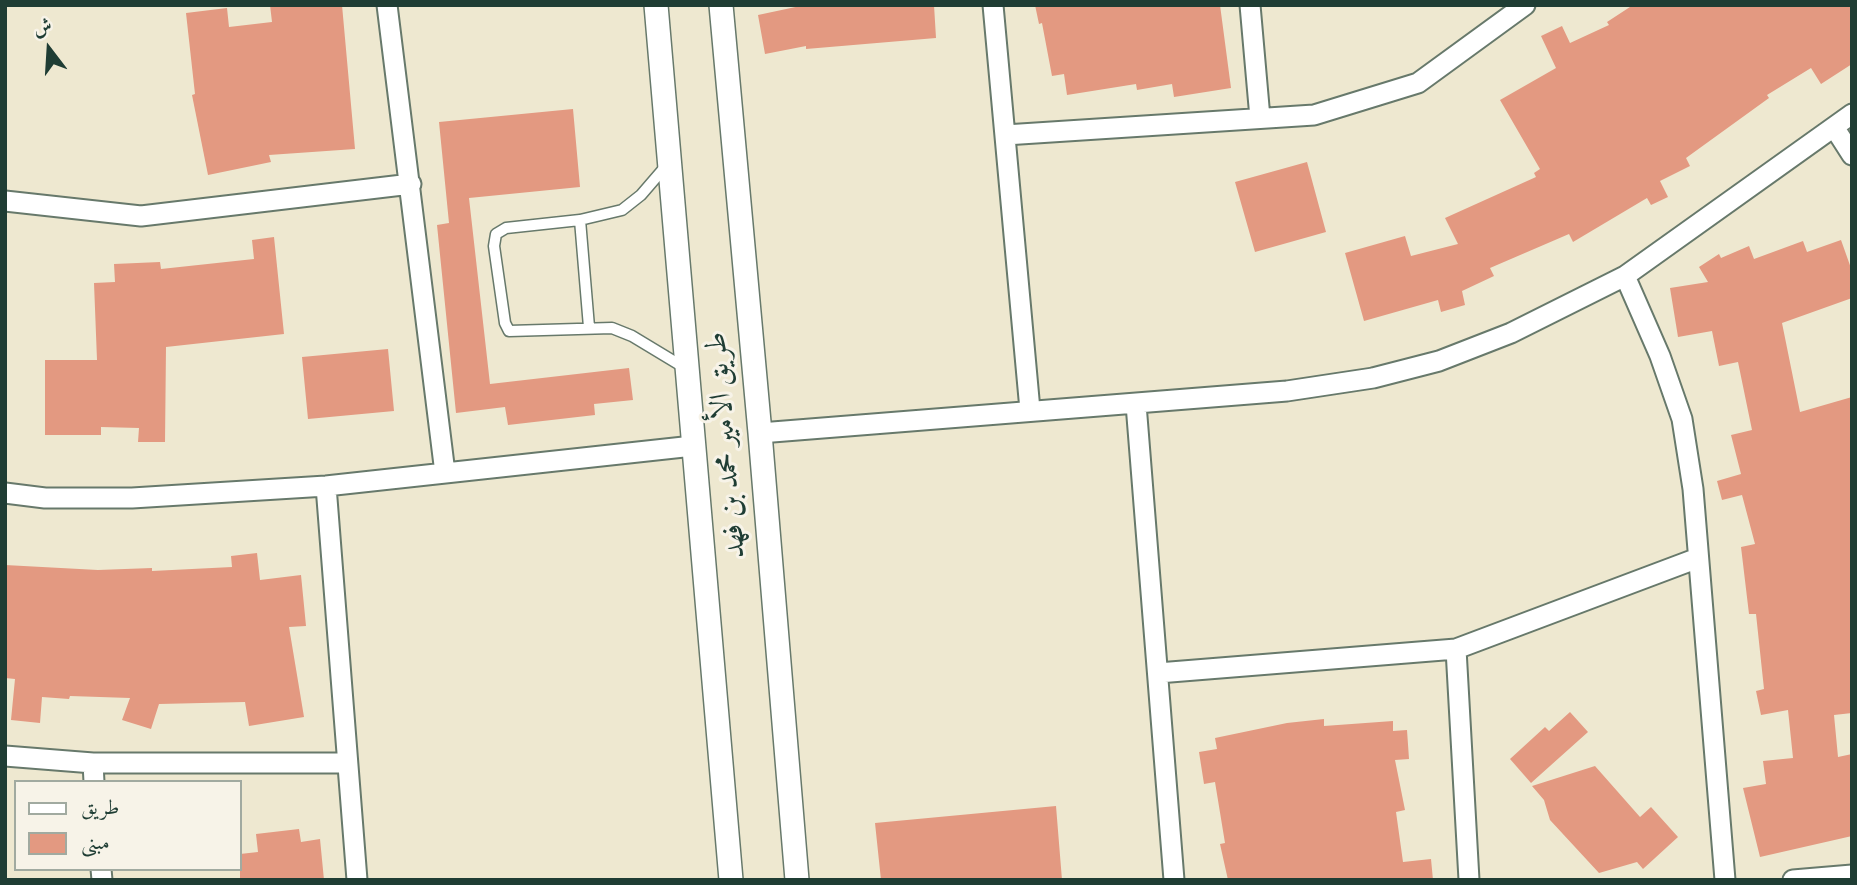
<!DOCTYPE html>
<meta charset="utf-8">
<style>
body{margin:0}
#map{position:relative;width:1857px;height:885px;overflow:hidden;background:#eee8d0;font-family:"Sorts Mill Goudy",Amiri,serif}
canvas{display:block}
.frame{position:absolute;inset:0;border:7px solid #1f3d34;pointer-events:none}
.legend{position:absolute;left:14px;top:780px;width:228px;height:91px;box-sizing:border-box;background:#f7f3e8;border:2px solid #a1aaa0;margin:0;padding:9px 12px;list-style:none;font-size:21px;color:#1f3d34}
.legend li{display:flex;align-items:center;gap:14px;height:35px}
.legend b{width:35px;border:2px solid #a1aaa0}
.north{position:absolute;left:14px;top:14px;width:70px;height:70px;-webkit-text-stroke:5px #f7f3e8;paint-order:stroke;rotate:343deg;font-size:19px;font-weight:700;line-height:28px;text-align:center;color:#1f3d34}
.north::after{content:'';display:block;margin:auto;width:24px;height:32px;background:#1f3d34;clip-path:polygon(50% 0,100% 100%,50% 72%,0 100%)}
</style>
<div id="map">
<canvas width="1857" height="885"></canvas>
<div class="frame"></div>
<ul class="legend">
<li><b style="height:9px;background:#fff"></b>طريق</li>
<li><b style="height:19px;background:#e39981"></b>مبنى</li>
</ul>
<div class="north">ش</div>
</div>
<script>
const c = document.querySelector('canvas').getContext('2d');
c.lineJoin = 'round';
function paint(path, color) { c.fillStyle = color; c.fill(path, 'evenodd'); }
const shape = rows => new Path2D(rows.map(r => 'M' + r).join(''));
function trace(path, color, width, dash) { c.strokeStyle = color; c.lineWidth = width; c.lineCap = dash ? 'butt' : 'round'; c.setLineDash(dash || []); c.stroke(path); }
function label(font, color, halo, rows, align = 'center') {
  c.font = font + ' "Sorts Mill Goudy",Amiri,serif'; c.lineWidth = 6; c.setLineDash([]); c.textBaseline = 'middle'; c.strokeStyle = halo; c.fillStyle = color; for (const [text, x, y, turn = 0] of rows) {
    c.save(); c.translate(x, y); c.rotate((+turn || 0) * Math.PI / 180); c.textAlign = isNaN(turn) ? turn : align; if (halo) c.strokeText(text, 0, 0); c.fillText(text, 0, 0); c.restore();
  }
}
const building = shape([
 [270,5,342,5,355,149,269,155,271,162,208,175,192,95,195,94,186,13,227,8,229,27,272,22],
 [805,5,934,5,936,38,806,49,806,46,765,54,758,15],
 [1035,5,1220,5,1231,88,1174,97,1172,84,1137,90,1136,84,1067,95,1064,74,1052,76,1042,23,1039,24],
 [1633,5,1852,5,1852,64,1821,84,1811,68,1767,95,1769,98,1686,158,1690,166,1660,181,1668,197,1651,205,1647,198,1573,242,1569,234,1490,268,1494,276,1462,291,1465,305,1441,312,1438,300,1364,321,1345,253,1405,236,1411,256,1458,244,1445,218,1536,177,1534,173,1540,169,1500,100,1556,68,1541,36,1562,26,1570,43,1609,25,1607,22],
 [573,109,580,187,469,198,490,384,629,368,633,400,594,404,595,415,508,425,505,407,456,413,437,225,449,223,439,122],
 [1307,162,1326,232,1255,252,1235,182],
 [274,237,284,334,166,347,165,442,138,442,139,428,101,427,101,435,45,435,45,360,97,360,94,283,115,282,114,264,160,262,161,269,254,259,252,240],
 [1841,240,1852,271,1852,298,1782,323,1800,412,1852,397,1852,713,1834,715,1838,757,1852,754,1852,836,1760,857,1743,788,1766,784,1763,761,1793,758,1788,710,1761,715,1756,691,1764,689,1756,614,1749,614,1741,547,1755,544,1742,495,1722,500,1717,481,1741,474,1731,435,1752,430,1738,362,1719,366,1712,331,1678,337,1670,288,1708,282,1699,267,1719,254,1721,258,1749,246,1754,259,1803,241,1807,252],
 [388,349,394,411,308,419,302,357],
 [257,553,260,580,301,575,306,626,289,627,304,717,249,726,245,702,159,704,151,729,122,720,130,698,70,696,69,699,42,697,40,723,11,720,15,679,5,678,5,565,98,570,152,568,152,571,232,567,231,556],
 [1570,712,1588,732,1531,783,1510,759,1545,727,1549,731],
 [1324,719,1324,726,1393,721,1393,731,1407,730,1409,759,1395,760,1405,810,1396,812,1403,862,1431,859,1433,880,1228,880,1220,844,1225,843,1215,782,1204,784,1199,752,1217,749,1215,738,1287,723],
 [1595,766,1640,817,1651,807,1678,837,1643,869,1637,862,1599,873,1550,820,1544,800,1532,786],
 [1056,806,1062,880,881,880,875,823],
 [299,829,301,842,320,839,324,880,240,880,240,854,258,852,256,834]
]);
const service = shape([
 [666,166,641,195,622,210,580,220,506,228,496,234,494,246,505,323,509,331,612,328,632,336,685,368],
 [580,220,589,327]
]);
const minor = shape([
 [387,5,445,473],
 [993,5,1030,410],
 [1250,5,1260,118],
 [1834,127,1852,155],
 [1005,135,1314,115,1418,83,1525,5],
 [5,201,141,216,411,184],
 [1625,276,1660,356,1682,419,1693,489,1725,880],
 [1136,404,1174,880],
 [760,433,1287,391,1373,378,1439,361,1511,333,1625,276,1852,114],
 [326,486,357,880],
 [5,493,45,498,132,498,326,486,693,446],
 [1456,649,1469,880],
 [1158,673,1456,649,1698,558],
 [5,756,93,763,347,763],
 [93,763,94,782],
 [101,869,102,880],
 [1793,880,1852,875]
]);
const tertiary = shape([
 [656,5,731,880],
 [721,5,760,433,797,880]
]);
const streetNames = [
 ["طريق الأمير محمد بن فهد",729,445,-95]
];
paint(building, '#e39981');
trace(service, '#67796b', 13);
trace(minor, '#67796b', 23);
trace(tertiary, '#67796b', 26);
trace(service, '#fff', 10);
trace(minor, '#fff', 19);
trace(tertiary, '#fff', 23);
label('30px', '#1f3d34', '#f7f3e8', streetNames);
</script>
